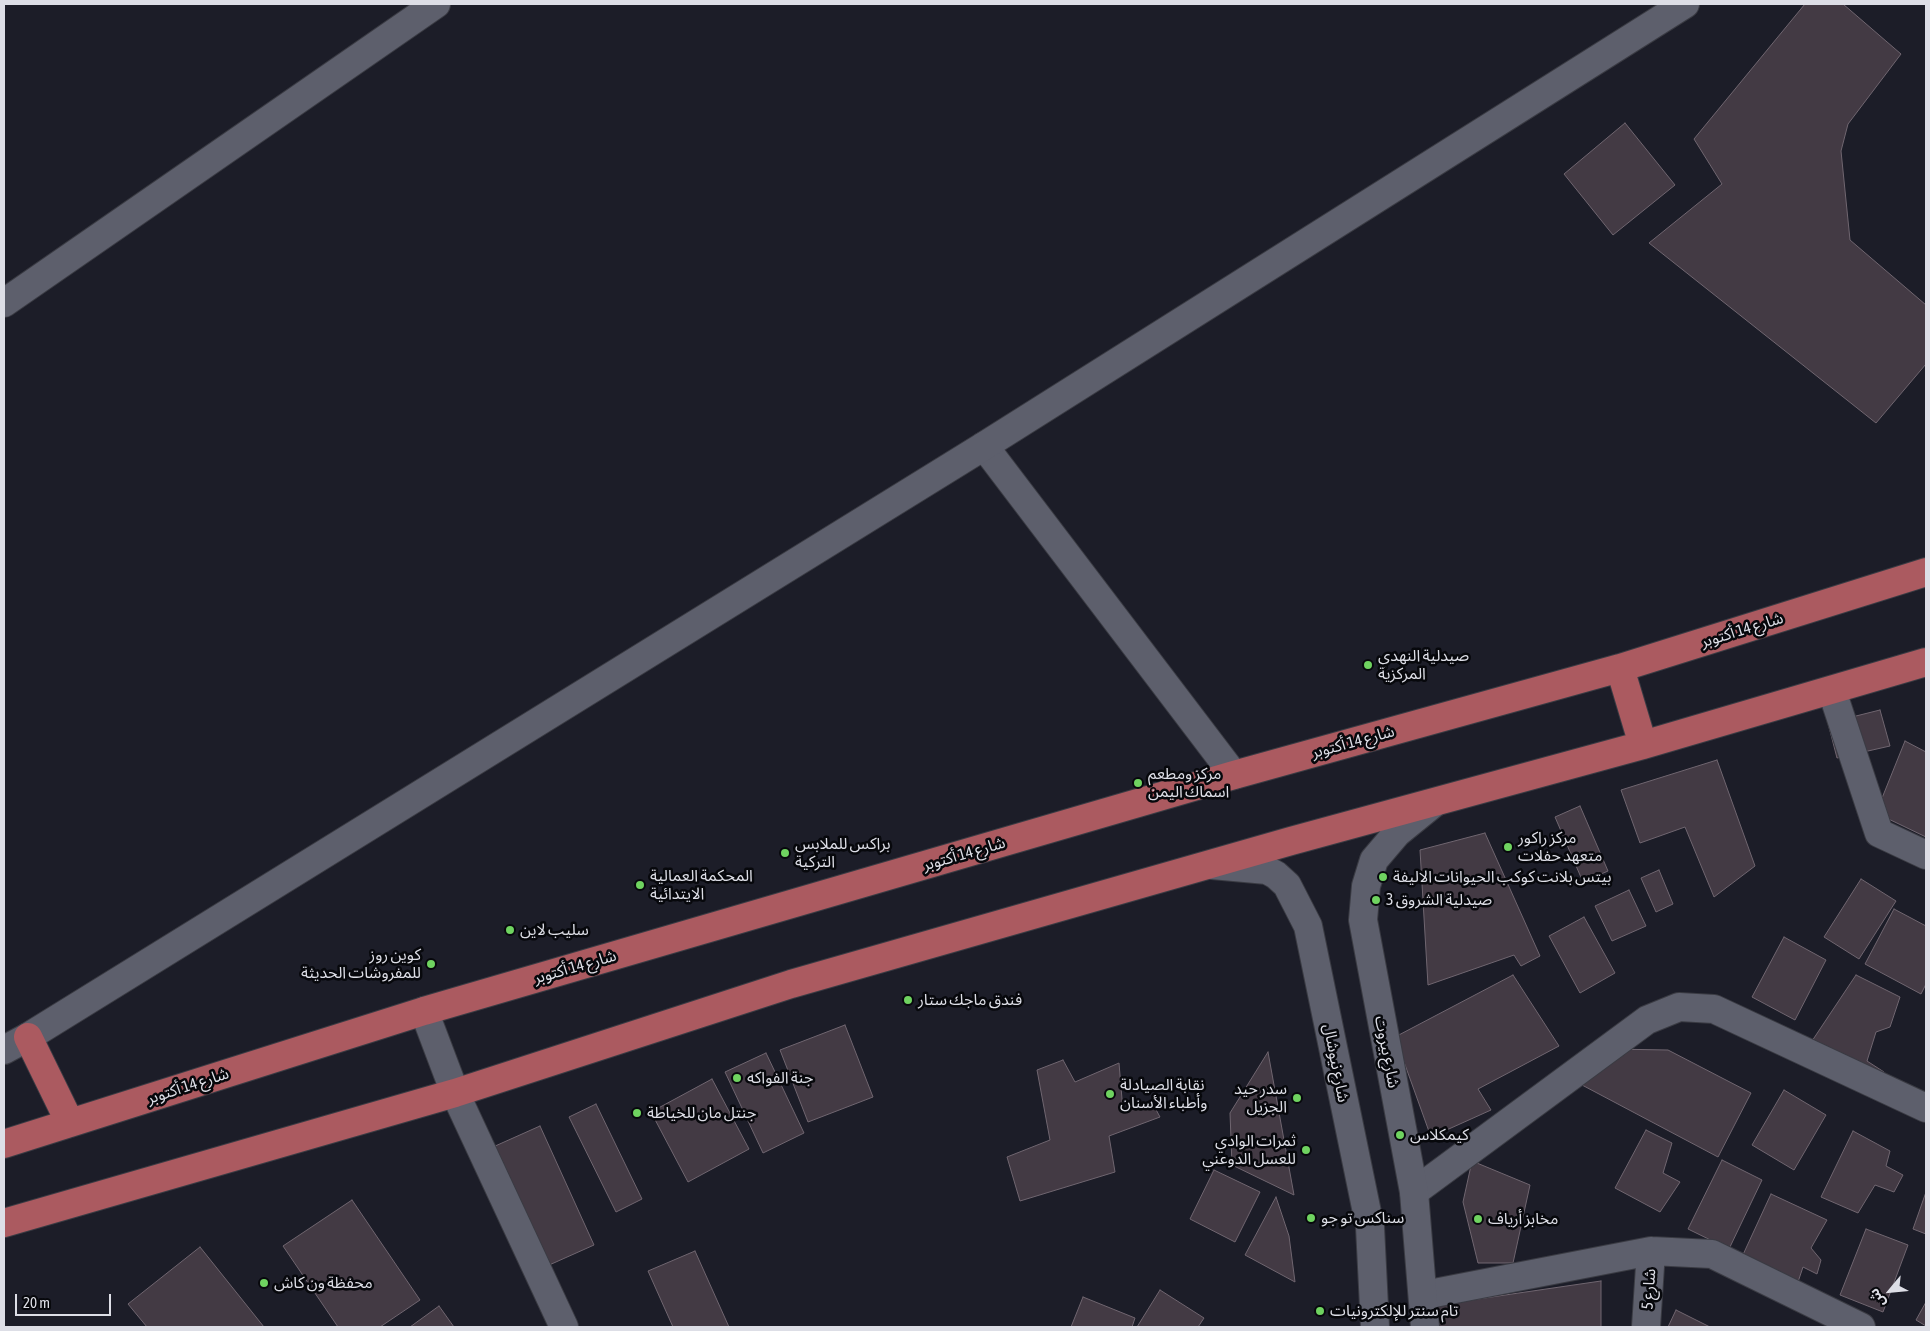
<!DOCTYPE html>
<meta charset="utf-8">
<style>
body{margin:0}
#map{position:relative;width:1930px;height:1331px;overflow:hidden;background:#1c1d28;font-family:"Asap Condensed","Noto Sans Arabic",sans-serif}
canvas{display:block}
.frame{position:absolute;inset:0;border:5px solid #dddee6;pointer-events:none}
.north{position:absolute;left:1865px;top:1266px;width:50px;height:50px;-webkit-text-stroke:4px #07080c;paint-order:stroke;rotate:242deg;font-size:14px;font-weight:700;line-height:20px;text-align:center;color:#dddee6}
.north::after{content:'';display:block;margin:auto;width:18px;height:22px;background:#dddee6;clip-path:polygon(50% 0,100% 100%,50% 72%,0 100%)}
.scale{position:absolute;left:15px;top:1294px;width:96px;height:22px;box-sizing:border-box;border:2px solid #dddee6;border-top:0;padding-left:6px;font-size:15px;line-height:18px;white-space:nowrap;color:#dddee6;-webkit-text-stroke:4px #07080c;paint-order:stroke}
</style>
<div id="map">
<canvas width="1930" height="1331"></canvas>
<div class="frame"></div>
<div class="north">ش</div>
<div class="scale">20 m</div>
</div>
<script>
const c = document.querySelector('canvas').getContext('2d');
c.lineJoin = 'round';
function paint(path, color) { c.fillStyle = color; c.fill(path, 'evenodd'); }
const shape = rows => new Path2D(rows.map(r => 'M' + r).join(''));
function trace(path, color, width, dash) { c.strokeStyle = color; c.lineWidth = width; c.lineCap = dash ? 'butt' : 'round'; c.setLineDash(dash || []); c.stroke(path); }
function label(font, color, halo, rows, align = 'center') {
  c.font = font + ' "Asap Condensed","Noto Sans Arabic",sans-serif'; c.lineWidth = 5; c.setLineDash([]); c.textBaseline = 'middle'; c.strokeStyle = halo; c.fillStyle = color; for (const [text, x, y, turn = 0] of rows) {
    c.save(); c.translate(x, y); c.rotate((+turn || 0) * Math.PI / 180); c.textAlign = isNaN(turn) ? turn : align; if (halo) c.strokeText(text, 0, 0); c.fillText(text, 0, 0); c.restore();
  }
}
const building = shape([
 [1805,4,1843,4,1901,54,1848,124,1841,151,1850,240,1926,305,1926,364,1876,423,1649,243,1722,184,1694,139,1805,4],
 [1625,123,1675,185,1613,235,1564,174,1625,123],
 [1880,710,1890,746,1837,758,1828,723,1880,710],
 [1905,741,1926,752,1926,837,1876,813,1905,741],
 [1717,760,1755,866,1714,897,1685,827,1640,843,1621,790,1717,760],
 [1580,806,1608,871,1583,882,1555,817,1580,806],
 [1485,833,1540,956,1521,966,1514,955,1428,985,1420,850,1485,833],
 [1659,870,1673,904,1656,912,1641,878,1659,870],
 [1861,879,1896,901,1859,959,1824,937,1861,879],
 [1629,890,1646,926,1612,941,1595,906,1629,890],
 [1894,909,1926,926,1926,984,1921,994,1865,964,1894,909],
 [1584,917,1615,973,1580,993,1549,936,1584,917],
 [1784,937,1826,960,1795,1020,1752,997,1784,937],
 [1513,975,1559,1046,1478,1089,1491,1110,1431,1137,1395,1037,1513,975],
 [1856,975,1900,997,1890,1027,1876,1032,1867,1061,1884,1072,1874,1091,1802,1056,1856,975],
 [845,1025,873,1097,808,1122,780,1050,845,1025],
 [1610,1049,1668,1050,1751,1093,1718,1157,1582,1085,1610,1049],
 [1268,1052,1294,1195,1232,1165,1230,1113,1268,1052],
 [766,1053,804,1133,763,1153,725,1072,766,1053],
 [1063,1060,1075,1082,1119,1063,1123,1111,1153,1104,1160,1117,1109,1136,1115,1172,1020,1201,1007,1157,1050,1140,1037,1070,1063,1060],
 [712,1079,749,1149,688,1182,651,1112,712,1079],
 [1784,1090,1826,1115,1794,1170,1752,1145,1784,1090],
 [596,1104,642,1199,616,1212,569,1117,596,1104],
 [540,1126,594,1245,538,1270,484,1151,540,1126],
 [1646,1130,1672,1143,1663,1173,1680,1182,1660,1212,1615,1188,1646,1130],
 [1853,1131,1890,1151,1886,1166,1903,1175,1894,1192,1875,1185,1858,1213,1821,1197,1853,1131],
 [1722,1160,1762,1180,1729,1249,1688,1229,1722,1160],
 [1472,1161,1530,1185,1513,1263,1478,1263,1463,1202,1472,1161],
 [1214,1170,1260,1192,1235,1242,1190,1219,1214,1170],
 [1926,1192,1926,1234,1913,1229,1926,1192],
 [1771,1194,1827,1220,1811,1248,1821,1260,1817,1274,1803,1267,1797,1285,1741,1259,1771,1194],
 [1276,1197,1289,1236,1295,1282,1245,1255,1276,1197],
 [352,1200,420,1300,380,1327,338,1327,283,1246,352,1200],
 [1866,1229,1908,1245,1883,1312,1840,1295,1866,1229],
 [200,1247,264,1327,147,1327,128,1304,200,1247],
 [695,1251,729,1327,673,1327,648,1271,695,1251],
 [1601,1281,1601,1327,1431,1327,1430,1306,1601,1281],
 [1160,1290,1204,1318,1198,1327,1137,1327,1160,1290],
 [1083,1297,1135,1318,1132,1327,1071,1327,1083,1297],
 [1926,1302,1926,1326,1916,1320,1926,1302],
 [439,1306,454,1327,410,1327,439,1306],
 [1676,1310,1710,1327,1668,1327,1676,1310]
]);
const minor = shape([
 [4,303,436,4],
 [984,446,1234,775],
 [1832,691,1879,833,1926,855],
 [424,1011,455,1093,564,1327],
 [1414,1192,1647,1020,1679,1007,1714,1009,1926,1108],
 [1424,1295,1651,1251,1712,1254,1861,1327],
 [1646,1327,1651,1251]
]);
const tertiary = shape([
 [4,1050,28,1037,984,446,1685,4]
]);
const secondary = shape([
 [1212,865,1267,870,1276,875,1287,885,1308,926,1370,1227,1375,1327],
 [1425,1327,1414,1192,1363,920,1366,886,1374,860,1397,833,1434,803]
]);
const primary = shape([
 [1620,668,1643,745],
 [28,1037,70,1123],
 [4,1144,424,1011,1234,775,1620,668,1926,572],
 [4,1223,455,1093,791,984,1291,841,1643,745,1926,662]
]);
const markers = [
 [1368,665,5,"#6fd360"],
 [1138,783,5,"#6fd360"],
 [1508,847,5,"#6fd360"],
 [785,853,5,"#6fd360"],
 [1383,877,5,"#6fd360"],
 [640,885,5,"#6fd360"],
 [1376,900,5,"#6fd360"],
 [510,930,5,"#6fd360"],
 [431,964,5,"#6fd360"],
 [908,1000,5,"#6fd360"],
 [737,1078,5,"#6fd360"],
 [1110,1094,5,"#6fd360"],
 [1297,1098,5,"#6fd360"],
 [637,1113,5,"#6fd360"],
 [1400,1135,5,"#6fd360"],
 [1306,1150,5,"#6fd360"],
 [1311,1218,5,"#6fd360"],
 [1478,1219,5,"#6fd360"],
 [264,1283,5,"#6fd360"],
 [1320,1311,5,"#6fd360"]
];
const streetNames = [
 ["شارع 14 أكتوبر",1742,630,-17],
 ["شارع 14 أكتوبر",1353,742,-15],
 ["شارع 14 أكتوبر",964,854,-16],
 ["شارع 14 أكتوبر",575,967,-16],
 ["شارع بيروت",1387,1052,79],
 ["شارع نيوشال",1336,1063,79],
 ["شارع 14 أكتوبر",188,1086,-18],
 ["شارع 5",1649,1289,-86]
];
const poiNames = [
 ["صيدلية النهدي",1378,656],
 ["المركزية",1378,674],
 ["مركز ومطعم",1148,774],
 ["اسماك اليمن",1148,792],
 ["مركز راكور",1518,838],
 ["متعهد حفلات",1518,856],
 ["براكس للملابس",795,844],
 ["التركية",795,862],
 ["المحكمة العمالية",650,876],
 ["الايتدائية",650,894],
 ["بيتس بلانت كوكب الحيوانات الاليفة",1393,877],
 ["صيدلية الشروق 3",1386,900],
 ["سليب لاين",520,930],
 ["كوين روز",421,955,"right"],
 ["للمفروشات الحديثة",421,973,"right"],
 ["فندق ماجك ستار",918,1000],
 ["جنة الفواكه",747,1078],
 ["نقابة الصيادلة",1120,1085],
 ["وأطباء الأسنان",1120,1103],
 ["سدر حيد",1287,1089,"right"],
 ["الجزيل",1287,1107,"right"],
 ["جنتل مان للخياطة",647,1113],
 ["كيمكلاس",1410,1135],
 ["ثمرات الوادي",1296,1141,"right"],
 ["للعسل الدوعني",1296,1159,"right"],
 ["سناكس تو جو",1321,1218],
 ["مخابز أرياف",1488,1219],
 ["محفظة ون كاش",274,1283],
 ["تام سنتر للإلكترونيات",1330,1311]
];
paint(building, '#433a44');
trace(building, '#706670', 1);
trace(minor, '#3a3b43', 30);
trace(tertiary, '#3a3b43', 30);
trace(secondary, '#3a3b43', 30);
trace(primary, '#3a3b43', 30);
trace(minor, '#5d5f6c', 28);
trace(tertiary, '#5d5f6c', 28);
trace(secondary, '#5d5f6c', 28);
trace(primary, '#ab5a60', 28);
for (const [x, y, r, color] of markers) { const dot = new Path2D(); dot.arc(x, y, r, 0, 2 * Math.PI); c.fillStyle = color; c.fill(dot); trace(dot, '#07080c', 2); }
label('16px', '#dddee6', '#07080c', streetNames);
label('16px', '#dddee6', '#07080c', poiNames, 'left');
</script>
